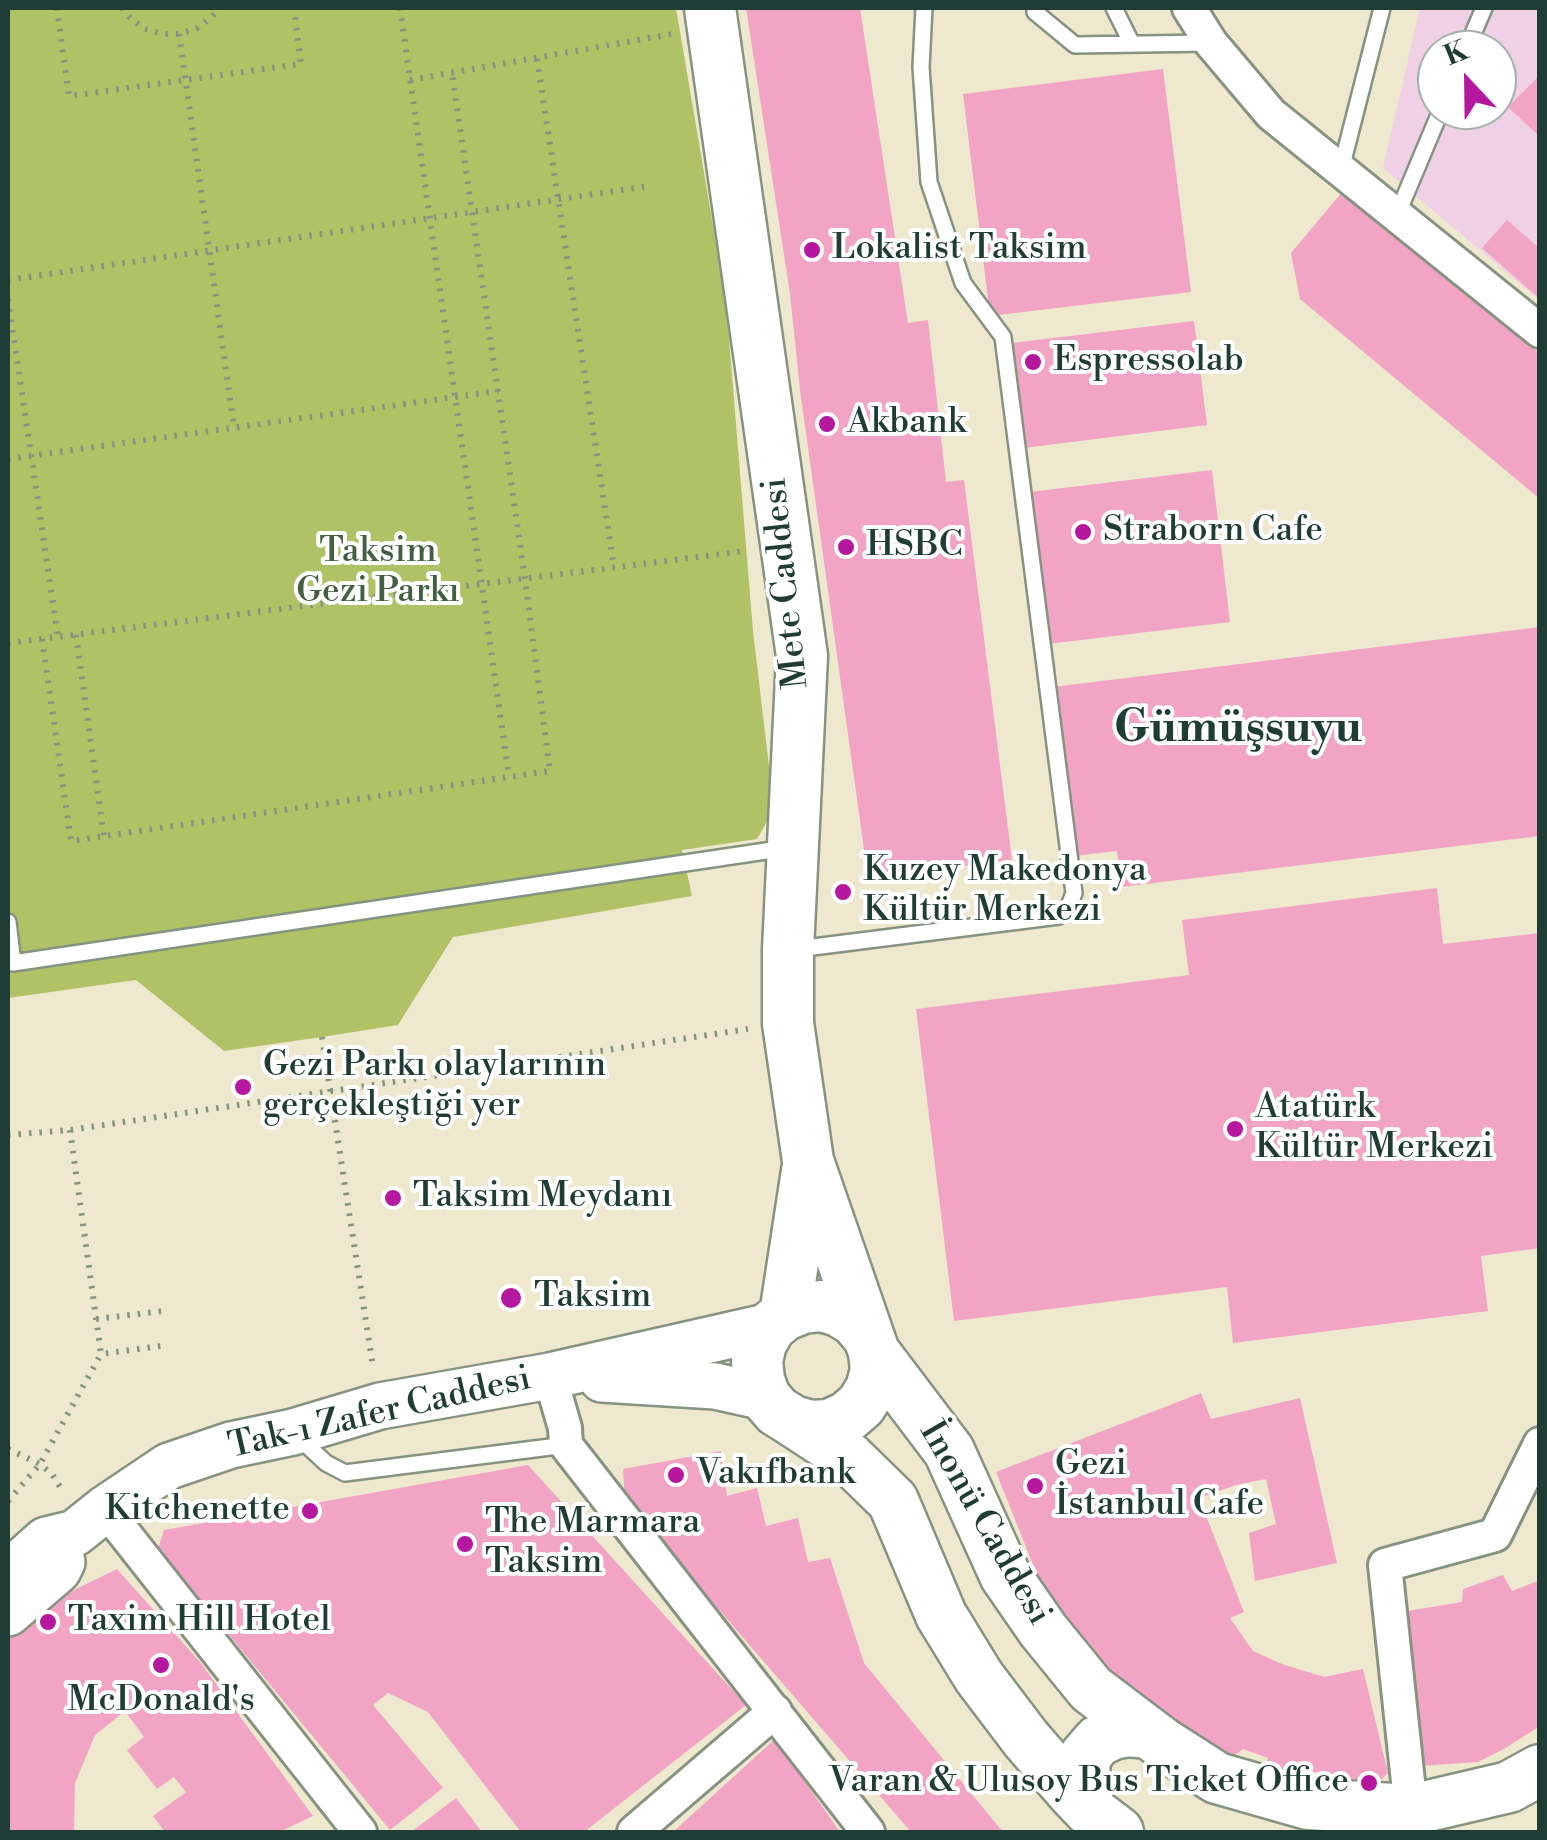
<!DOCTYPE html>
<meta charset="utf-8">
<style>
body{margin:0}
#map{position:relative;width:1547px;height:1840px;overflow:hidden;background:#eee9ce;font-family:"Libre Bodoni",serif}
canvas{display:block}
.frame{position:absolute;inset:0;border:10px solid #1f3d34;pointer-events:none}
.north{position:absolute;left:1417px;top:30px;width:100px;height:100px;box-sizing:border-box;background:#fff;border:2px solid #a5b1ae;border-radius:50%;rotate:338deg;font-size:28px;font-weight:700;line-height:40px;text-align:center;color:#1f3d34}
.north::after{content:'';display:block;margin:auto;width:35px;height:45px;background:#b5179e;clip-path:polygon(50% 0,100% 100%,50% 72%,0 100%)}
</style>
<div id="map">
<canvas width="1547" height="1840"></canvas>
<div class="frame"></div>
<div class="north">K</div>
</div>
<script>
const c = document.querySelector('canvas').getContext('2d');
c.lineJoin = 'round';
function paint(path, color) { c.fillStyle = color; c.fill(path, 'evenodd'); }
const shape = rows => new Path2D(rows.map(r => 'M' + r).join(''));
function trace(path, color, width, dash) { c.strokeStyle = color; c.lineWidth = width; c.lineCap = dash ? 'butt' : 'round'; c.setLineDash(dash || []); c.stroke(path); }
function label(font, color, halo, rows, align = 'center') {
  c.font = font + ' "Libre Bodoni",serif'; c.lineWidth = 8; c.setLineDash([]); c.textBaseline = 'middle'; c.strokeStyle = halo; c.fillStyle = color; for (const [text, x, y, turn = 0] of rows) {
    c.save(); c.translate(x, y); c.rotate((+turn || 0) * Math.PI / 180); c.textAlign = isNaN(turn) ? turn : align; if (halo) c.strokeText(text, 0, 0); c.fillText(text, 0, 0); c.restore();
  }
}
const built = shape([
 [1420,8,1539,8,1539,300,1383,168],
 [1437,50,1497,50,1497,110,1437,110]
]);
const green = shape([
 [8,8,676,8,726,302,753,631,774,809,757,839,682,850,692,896,453,937,398,1025,322,1037,224,1051,136,980,8,998]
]);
const building = shape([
 [746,8,860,8,908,323,928,320,946,482,964,480,1012,860,868,878,800,390,790,294],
 [1163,69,1191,292,990,316,963,94],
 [1540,75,1540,137,1508,107],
 [1343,191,1540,354,1540,499,1300,299,1291,253],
 [1507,220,1540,249,1540,299,1482,248],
 [1194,321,1207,425,1024,448,1012,343],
 [1212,470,1230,622,1048,644,1030,492],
 [1540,627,1540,836,1121,887,1117,851,1074,856,1053,687],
 [1437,888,1443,944,1540,933,1540,1248,1481,1256,1488,1311,1233,1343,1227,1287,954,1321,916,1009,1189,975,1182,920],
 [1201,1393,1211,1419,1300,1398,1337,1563,1255,1581,1249,1533,1276,1524,1266,1479,1236,1485,1199,1498,1244,1612,1230,1618,1253,1651,1282,1664,1324,1677,1363,1669,1388,1773,1382,1779,1369,1783,1295,1768,1291,1773,1266,1765,1268,1758,1243,1749,1234,1756,1198,1739,1181,1724,1172,1731,1104,1669,1094,1650,1080,1651,1056,1622,996,1472],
 [721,1451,727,1496,757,1488,766,1526,798,1518,808,1562,830,1558,864,1663,1003,1832,911,1832,625,1501,623,1469],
 [528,1465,746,1705,584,1832,521,1832,428,1712,388,1693,373,1705,443,1788,390,1830,158,1549,164,1530],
 [117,1569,200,1662,313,1816,279,1832,165,1832,153,1816,186,1792,174,1777,157,1789,127,1750,144,1737,125,1711,95,1735,75,1783,74,1832,8,1832,8,1622],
 [1503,1575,1512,1591,1540,1580,1540,1726,1504,1749,1478,1762,1421,1766,1401,1612,1462,1602,1463,1589],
 [775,1739,840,1832,673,1832],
 [456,1798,482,1832,411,1832]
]);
const path = shape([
 [57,8,69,96,301,64,294,8],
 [122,8,130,18,145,29,162,34,179,34,197,28,212,17,219,8],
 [400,8,509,777],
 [179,34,234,427],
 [537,59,614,568],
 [410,80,672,34],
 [8,280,649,186],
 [8,299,58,637],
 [8,459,498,391],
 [76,635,104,837],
 [42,639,71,841,550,771,525,579,452,73],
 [8,643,746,551],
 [322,1037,373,1367],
 [70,1130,101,1354,168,1345],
 [8,1135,70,1130,748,1029],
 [96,1319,163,1311],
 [8,1449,40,1464,52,1474,64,1493],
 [8,1501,40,1464,101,1354]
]);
const lane = shape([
 [1035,8,1035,12,1075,45,1210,43],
 [1114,8,1132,44],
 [1466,50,1484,8],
 [1341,169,1382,8],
 [1397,215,1441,110],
 [8,922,13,963,786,848],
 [797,949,1059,916,1069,906,1074,893,1003,337,963,283,929,182,921,67,924,8],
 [299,1438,326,1463,345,1473,566,1445]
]);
const street = shape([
 [1189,8,1211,43,1271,114,1540,331],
 [550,1376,565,1428,566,1445,868,1832],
 [105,1509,360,1832],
 [1411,1810,1385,1565,1495,1535,1540,1444],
 [634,1832,775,1711]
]);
const secondary = shape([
 [602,1379,715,1386,765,1397],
 [8,1574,46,1540,75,1533,105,1509,169,1466,231,1445,293,1432,380,1406,550,1376,771,1326],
 [8,1613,58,1570,62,1562]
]);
const primary = shape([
 [710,8,802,656,788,950,788,1023,808,1161,874,1352,949,1451,1005,1575,1043,1630,1091,1689,1161,1742,1217,1778,1308,1804,1411,1810,1509,1787,1540,1770],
 [785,1315,807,1171],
 [867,1335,855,1321,839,1311,821,1306,803,1308,785,1315,771,1326,761,1343,757,1361,759,1380,765,1397,777,1411,793,1421,811,1426,829,1425,847,1417,861,1405,871,1389,876,1370,874,1352],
 [793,1421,848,1457,893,1501,941,1615,979,1677,1026,1739,1071,1791,1089,1810,1118,1832],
 [1089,1810,1084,1781,1085,1756,1098,1741,1113,1734,1128,1731,1149,1733]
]);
const markers = [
 [812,250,10,"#b5179e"],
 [1033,362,10,"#b5179e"],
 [827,424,10,"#b5179e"],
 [1083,532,10,"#b5179e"],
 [846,547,10,"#b5179e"],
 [843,892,10,"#b5179e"],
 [243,1087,10,"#b5179e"],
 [1235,1129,10,"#b5179e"],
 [393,1198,10,"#b5179e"],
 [511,1298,12,"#b5179e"],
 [676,1475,10,"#b5179e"],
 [1035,1486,10,"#b5179e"],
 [310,1511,10,"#b5179e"],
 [465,1544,10,"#b5179e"],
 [48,1622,10,"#b5179e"],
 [161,1665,10,"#b5179e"],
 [1369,1783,10,"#b5179e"]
];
const poiNames = [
 ["Lokalist Taksim",832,250],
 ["Espressolab",1053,362],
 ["Akbank",847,424],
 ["Straborn Cafe",1103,532],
 ["HSBC",866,547],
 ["Kuzey Makedonya",863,872],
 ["Kültür Merkezi",863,912],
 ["Gezi Parkı olaylarının",263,1067],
 ["gerçekleştiği yer",263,1107],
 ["Atatürk",1255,1109],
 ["Kültür Merkezi",1255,1149],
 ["Taksim Meydanı",413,1198],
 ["Taksim",534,1298],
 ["Gezi",1055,1466],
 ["İstanbul Cafe",1055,1506],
 ["Vakıfbank",696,1475],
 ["Kitchenette",290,1511,"right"],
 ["The Marmara",485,1524],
 ["Taksim",485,1564],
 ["Taxim Hill Hotel",68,1622],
 ["McDonald's",161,1702,"center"],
 ["Varan & Ulusoy Bus Ticket Office",1349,1783,"right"]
];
const parkNames = [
 ["Taksim",378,553],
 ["Gezi Parkı",378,593]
];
const streetNames = [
 ["Mete Caddesi",787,583,-96],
 ["Tak-ı Zafer Caddesi",380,1414,-13],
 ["İnonü Caddesi",984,1524,60]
];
const districtNames = [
 ["Gümüşsuyu",1238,730]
];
paint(built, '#f0d0e4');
paint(green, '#b0c265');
paint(building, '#f2a4c5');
trace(lane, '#869381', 20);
trace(street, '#869381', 38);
trace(secondary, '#869381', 50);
trace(primary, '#869381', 55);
trace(path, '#869381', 6, [2.5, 8]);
trace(lane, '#fff', 15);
trace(street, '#fff', 32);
trace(secondary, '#fff', 45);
trace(primary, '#fff', 50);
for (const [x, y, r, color] of markers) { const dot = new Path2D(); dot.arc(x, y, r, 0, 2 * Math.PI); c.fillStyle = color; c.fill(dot); trace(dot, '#fff', 4); }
label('35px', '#1f3d34', '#fff', poiNames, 'left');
label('35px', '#435e40', '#fff', parkNames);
label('35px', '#1f3d34', '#fff', streetNames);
label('bold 45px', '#1f3d34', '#fff', districtNames);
</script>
